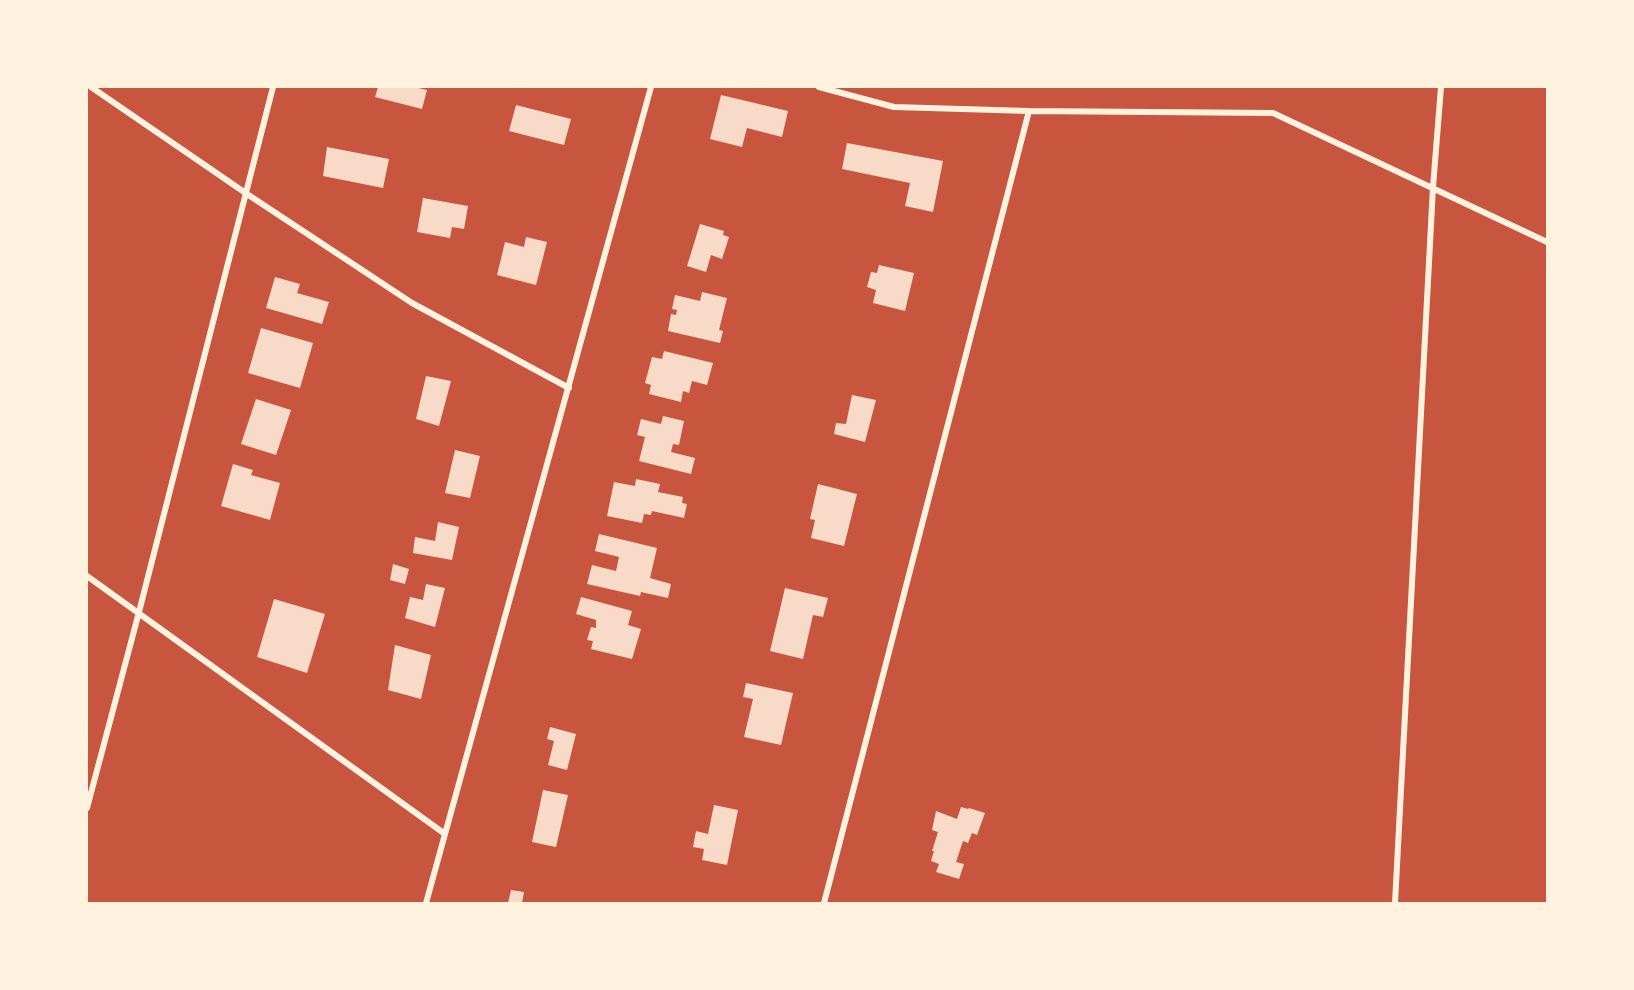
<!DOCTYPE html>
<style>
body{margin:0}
#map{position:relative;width:1634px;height:990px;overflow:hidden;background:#c8553d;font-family:Inter,sans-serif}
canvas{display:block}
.frame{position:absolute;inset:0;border:88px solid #fff3e0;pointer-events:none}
</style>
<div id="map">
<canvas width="1634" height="990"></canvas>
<div class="frame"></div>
</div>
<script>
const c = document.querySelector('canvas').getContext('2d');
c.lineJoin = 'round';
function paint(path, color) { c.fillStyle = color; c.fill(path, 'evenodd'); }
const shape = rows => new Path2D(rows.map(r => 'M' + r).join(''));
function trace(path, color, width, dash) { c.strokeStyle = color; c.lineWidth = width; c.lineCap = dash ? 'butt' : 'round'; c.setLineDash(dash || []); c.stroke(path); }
const building = shape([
 [378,87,414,87,427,90,422,109,375,97],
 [721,95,788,111,782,137,747,128,742,147,710,139],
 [516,105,571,119,564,145,509,131],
 [847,143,943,161,933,212,905,206,910,183,842,169],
 [327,147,389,159,383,188,323,176],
 [423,198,468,206,464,229,452,227,450,238,417,232],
 [700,224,724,231,723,235,729,237,722,259,711,255,706,272,687,266],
 [526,237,547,242,536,285,497,275,505,242,524,247],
 [879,265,914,273,905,311,873,303,876,290,867,287,871,272,877,273],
 [275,277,300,284,297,293,329,302,322,324,266,308],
 [702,292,727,298,719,330,723,331,720,343,668,331,671,314,676,315,677,310,672,309,675,295,700,301],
 [261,328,313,343,300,388,248,373],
 [664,351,713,363,707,385,692,381,689,393,683,391,681,402,649,394,651,385,645,383,652,357,662,359],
 [426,376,451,381,439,426,416,419],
 [852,395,876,400,865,442,834,434,836,423,846,424],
 [256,399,291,410,276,455,241,444],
 [663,416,684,421,679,445,673,444,671,452,695,458,691,474,639,461,645,437,637,435,641,419,661,424],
 [455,450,480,456,470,498,445,493],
 [233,464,253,470,251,475,280,483,270,520,221,506],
 [636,479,660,484,658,492,683,497,682,503,687,504,684,518,652,511,651,515,644,514,642,523,607,516,614,482,635,486],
 [818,484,857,494,844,546,811,538,815,520,810,519],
 [438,522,459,527,452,560,413,553,415,537,435,541],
 [599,534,657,548,650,578,671,584,668,598,641,592,640,596,587,584,592,565,616,571,619,557,595,551],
 [393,564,409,569,405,584,390,580],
 [426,584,445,588,435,627,405,618,410,597,423,600],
 [785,588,828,598,823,617,813,615,803,659,770,651],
 [581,597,632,611,628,625,641,629,632,659,591,649,593,641,587,640,591,627,596,628,596,620,576,614],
 [274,599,325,614,307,673,257,657],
 [395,645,431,655,421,699,388,690],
 [746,683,793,693,781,745,744,737,753,699,743,697],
 [550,727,576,734,567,770,548,765,554,741,547,739],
 [543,790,568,795,556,847,532,842],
 [714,805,738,810,727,865,702,860,704,849,693,847,696,831,708,834],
 [961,807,968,809,969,808,985,813,977,835,972,833,968,843,963,841,956,862,964,864,959,879,936,872,939,864,931,861,934,851,932,851,938,832,932,830,936,811,957,819],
 [511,890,524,892,522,903,508,903]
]);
const minor = shape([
 [91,87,247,194,412,303,569,388],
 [819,87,894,107,1029,111,1273,113,1547,242],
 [87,576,445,834],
 [87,808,139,612,273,87],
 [426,903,651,87],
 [824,903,1029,111],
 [1395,903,1433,187,1441,87]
]);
paint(building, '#f7dbc8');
trace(minor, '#fff3e0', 6);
</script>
